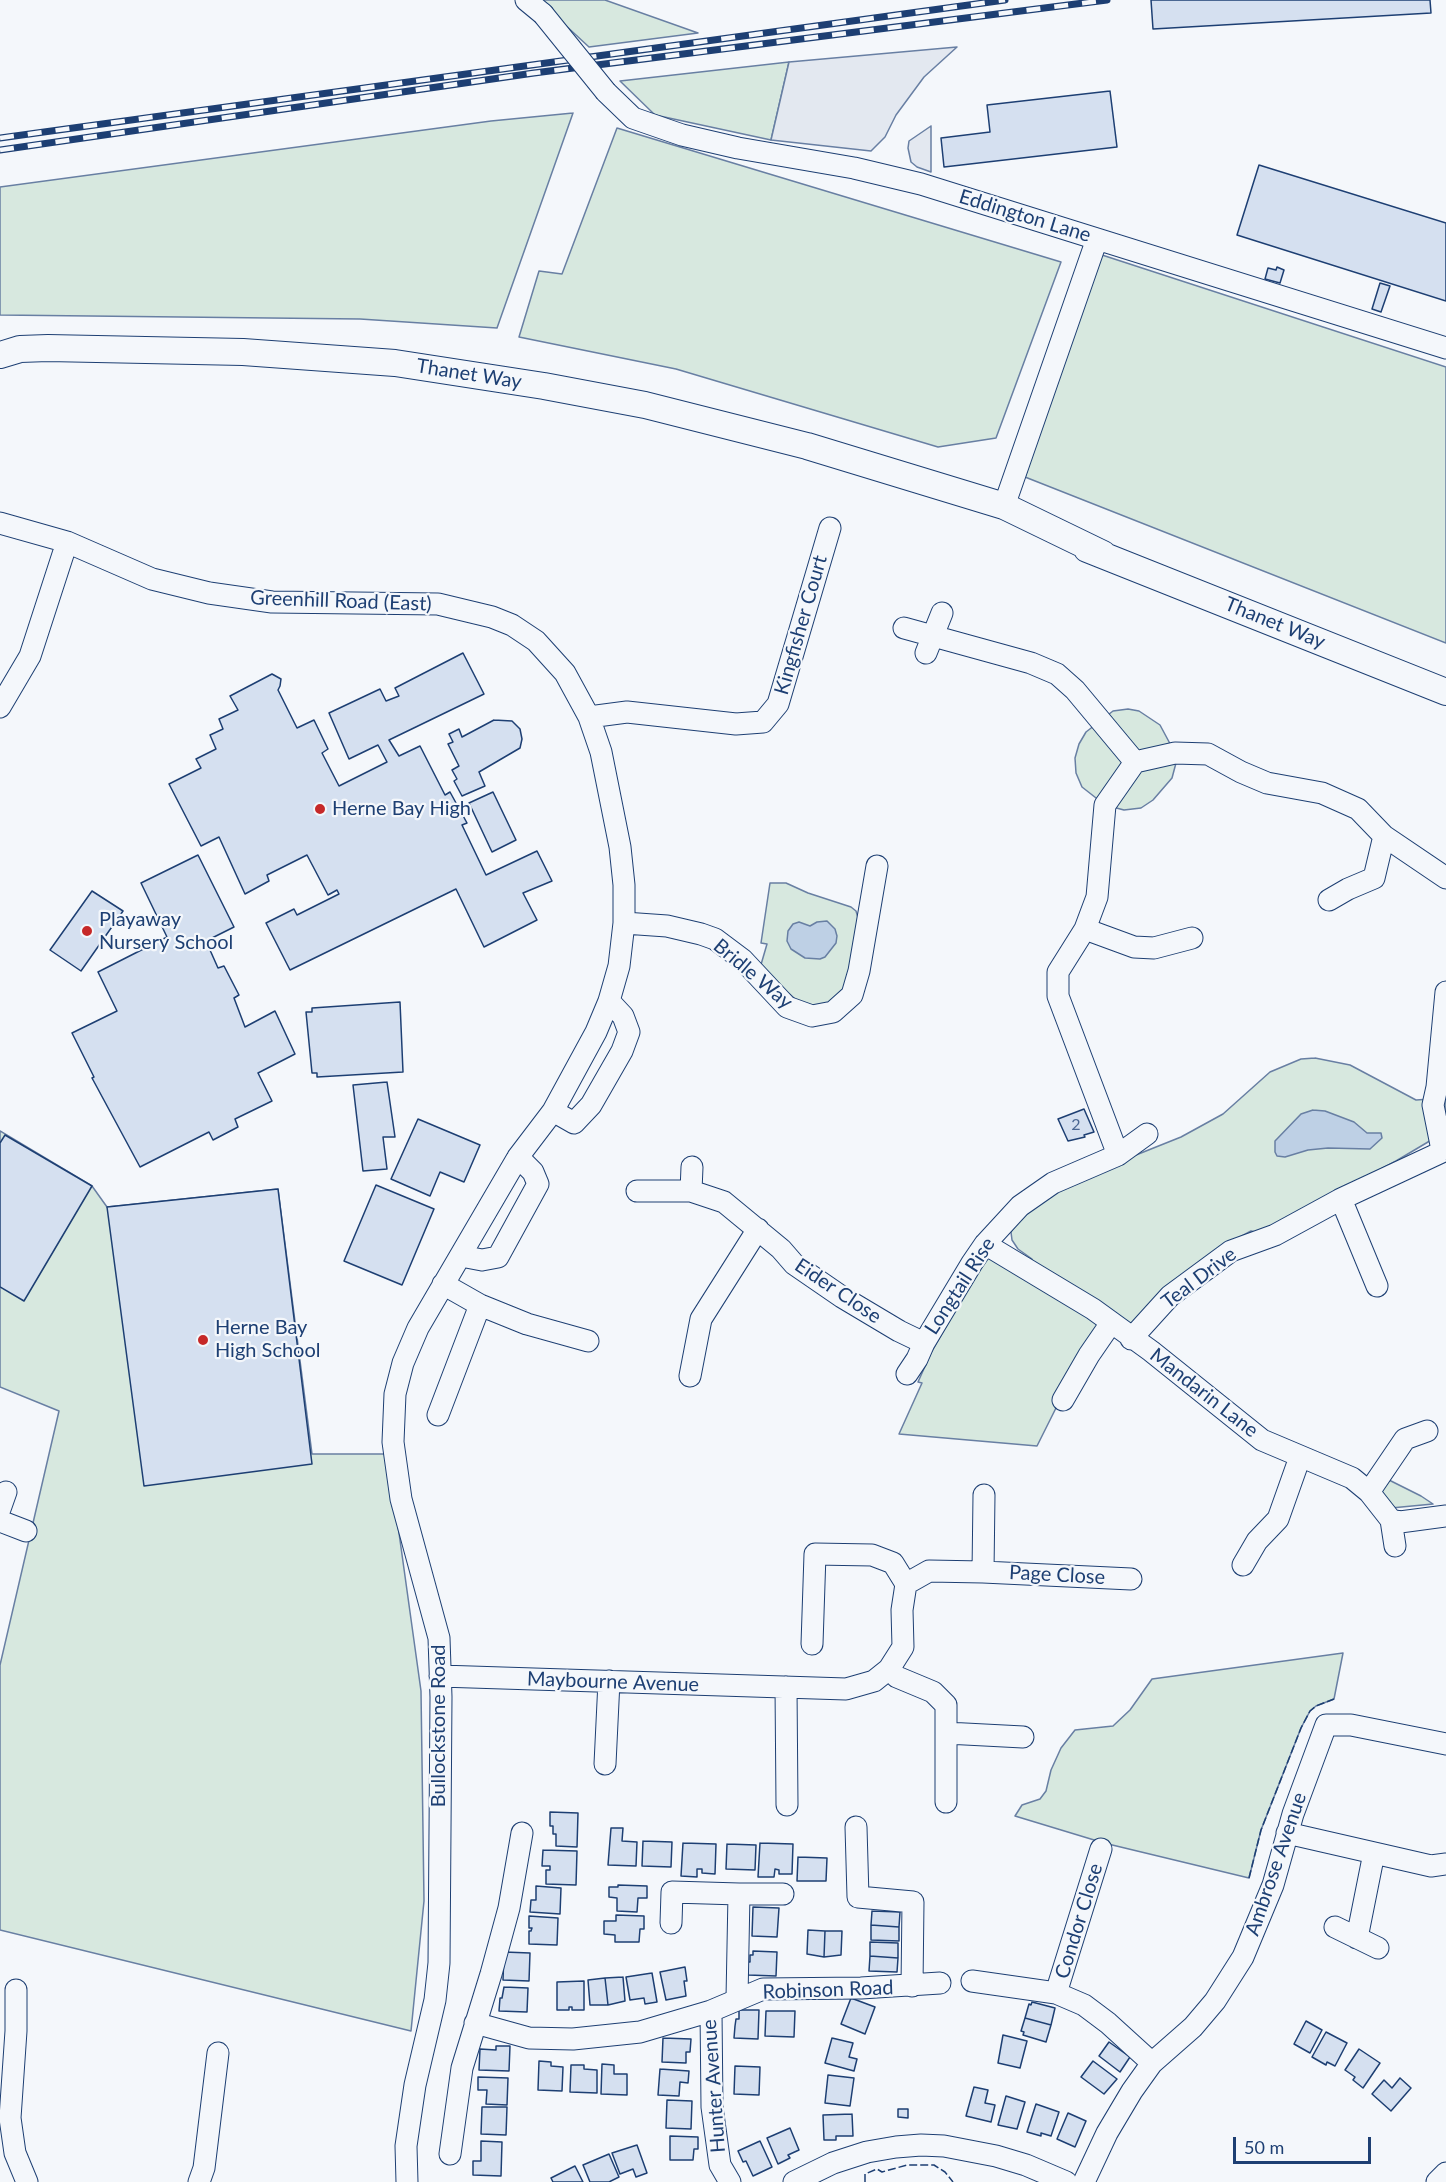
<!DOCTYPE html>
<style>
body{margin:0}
#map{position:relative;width:1446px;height:2182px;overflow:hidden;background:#f4f7fb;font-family:Lato,sans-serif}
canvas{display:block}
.scale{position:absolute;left:1233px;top:2137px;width:138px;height:27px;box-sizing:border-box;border:3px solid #1d3f73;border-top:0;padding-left:8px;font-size:18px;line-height:21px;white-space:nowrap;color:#1d3f73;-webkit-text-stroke:4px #f4f7fb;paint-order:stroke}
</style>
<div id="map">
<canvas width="1446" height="2182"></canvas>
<div class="scale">50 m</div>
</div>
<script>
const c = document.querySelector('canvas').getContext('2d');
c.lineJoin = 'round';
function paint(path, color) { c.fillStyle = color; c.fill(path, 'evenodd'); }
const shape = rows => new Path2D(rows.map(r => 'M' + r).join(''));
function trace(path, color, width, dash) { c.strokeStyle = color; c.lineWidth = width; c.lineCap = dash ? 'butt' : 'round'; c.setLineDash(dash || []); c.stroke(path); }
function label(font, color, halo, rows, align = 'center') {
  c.font = font + ' Lato,sans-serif'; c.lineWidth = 4.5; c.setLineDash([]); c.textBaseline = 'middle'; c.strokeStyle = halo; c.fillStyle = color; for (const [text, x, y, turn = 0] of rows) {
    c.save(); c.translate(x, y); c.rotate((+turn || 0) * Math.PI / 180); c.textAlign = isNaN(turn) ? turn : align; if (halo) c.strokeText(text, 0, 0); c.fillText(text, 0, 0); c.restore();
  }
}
const green = shape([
 [538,0,605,0,698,33,589,47,538,0],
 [789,62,771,140,655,115,620,81,789,62],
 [573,113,497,328,360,319,0,315,0,187,491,121,573,113],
 [617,128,1061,262,996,438,938,447,676,369,519,337,539,271,562,274,617,128],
 [1099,254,1446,367,1446,643,1025,477,1099,254],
 [1128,709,1139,711,1160,725,1175,753,1176,763,1172,778,1153,800,1141,808,1124,810,1105,805,1082,787,1076,773,1075,758,1079,744,1086,732,1113,711,1128,709],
 [770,883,786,883,808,893,851,907,856,911,859,921,847,985,825,1006,802,1005,760,968,767,944,761,943,770,883],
 [1315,1058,1350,1065,1416,1100,1446,1098,1446,1135,1433,1139,1396,1161,1260,1233,1251,1231,1229,1243,1138,1322,1106,1335,1056,1408,1037,1446,899,1434,922,1383,918,1382,931,1353,984,1260,992,1256,1033,1267,1032,1259,1018,1249,1012,1240,1011,1232,1015,1225,1030,1211,1061,1189,1121,1161,1181,1137,1223,1114,1270,1072,1301,1059,1315,1058],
 [0,1131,92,1186,107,1207,278,1189,312,1454,388,1454,421,1691,424,1901,411,2031,0,1930,0,1665,59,1411,0,1387,0,1131],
 [1383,1477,1421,1496,1433,1504,1391,1508,1377,1497,1383,1477],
 [1343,1653,1334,1699,1316,1706,1310,1711,1301,1728,1261,1830,1249,1878,1104,1843,1015,1816,1022,1805,1040,1799,1046,1791,1051,1770,1061,1748,1075,1730,1113,1726,1130,1710,1152,1679,1343,1653]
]);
const parking = shape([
 [957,47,924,77,896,115,885,137,871,151,771,140,789,62,957,47],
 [931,126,931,172,917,167,911,162,908,148,909,141,931,126]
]);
const water = shape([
 [827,921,835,929,837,936,836,943,825,957,820,959,805,958,791,949,787,941,788,931,793,924,799,922,810,926,817,922,827,921],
 [1313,1110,1325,1111,1354,1122,1367,1133,1381,1133,1382,1138,1370,1149,1328,1148,1308,1150,1285,1157,1277,1156,1275,1152,1275,1141,1301,1114,1313,1110]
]);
const building = shape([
 [1151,0,1430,0,1431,13,1153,29,1151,0],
 [1110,91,1117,147,944,167,941,138,990,132,987,105,1110,91],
 [1259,165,1446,223,1446,301,1237,235,1259,165],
 [1277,267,1284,270,1280,283,1265,279,1268,268,1276,270,1277,267],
 [1380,283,1390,286,1381,312,1372,309,1380,283],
 [463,653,484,694,389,740,399,756,420,746,445,795,450,792,467,823,462,825,486,875,537,851,552,881,523,893,537,920,484,947,456,889,290,970,266,923,294,909,297,915,339,894,337,890,328,895,307,855,267,875,269,881,245,894,219,837,201,846,169,784,201,768,196,759,216,749,210,735,223,729,219,719,238,710,230,696,272,674,281,679,280,686,278,690,297,728,314,720,328,749,322,753,339,786,387,762,378,745,349,759,329,713,380,689,386,701,399,696,395,688,463,653],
 [494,720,512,721,520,729,522,739,520,748,479,772,485,786,462,796,454,781,457,779,452,770,459,766,448,744,453,742,449,734,459,729,462,737,494,720],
 [493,792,516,840,492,852,469,803,493,792],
 [198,855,234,927,206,941,218,968,224,966,239,995,234,998,245,1027,275,1011,295,1054,258,1073,272,1101,235,1119,238,1127,213,1140,209,1132,140,1167,92,1078,94,1077,72,1033,117,1011,98,972,167,937,141,883,198,855],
 [92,891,123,911,81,971,50,950,92,891],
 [400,1002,403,1072,317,1077,317,1073,312,1073,306,1012,312,1012,312,1008,400,1002],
 [387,1082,395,1137,383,1137,387,1169,363,1171,353,1085,387,1082],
 [1084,1109,1094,1132,1084,1135,1085,1137,1068,1141,1058,1119,1084,1109],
 [418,1119,480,1145,464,1182,440,1172,430,1196,391,1179,418,1119],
 [5,1135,92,1186,24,1301,0,1287,0,1143,5,1135],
 [376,1185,434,1209,402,1285,344,1261,376,1185],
 [278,1189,312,1464,144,1486,107,1207,278,1189],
 [550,1812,578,1813,577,1847,556,1846,556,1834,553,1834,553,1826,550,1826,550,1812],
 [611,1828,623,1828,622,1841,637,1842,636,1866,608,1865,611,1828],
 [643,1841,672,1842,671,1867,642,1866,643,1841],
 [683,1843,716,1844,715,1874,702,1873,702,1869,697,1869,697,1877,681,1876,683,1843],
 [760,1843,793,1844,792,1874,779,1874,779,1870,775,1869,774,1877,758,1877,760,1843],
 [727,1844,756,1845,755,1870,726,1869,727,1844],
 [543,1850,577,1851,576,1885,546,1884,546,1870,550,1870,550,1866,542,1866,543,1850],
 [798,1857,827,1858,826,1881,797,1881,798,1857],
 [618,1885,647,1886,647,1898,638,1898,637,1912,617,1911,617,1898,609,1897,609,1887,618,1887,618,1885],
 [536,1886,561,1888,560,1914,530,1912,531,1900,536,1900,536,1886],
 [753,1907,779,1908,777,1937,752,1936,753,1907],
 [872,1911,900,1912,899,1927,871,1925,872,1911],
 [616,1915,644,1916,644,1929,640,1929,639,1942,615,1942,615,1935,604,1934,604,1921,616,1921,616,1915],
 [529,1916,558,1918,557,1945,529,1944,529,1931,531,1931,532,1928,529,1928,529,1916],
 [871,1925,899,1927,899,1941,871,1940,871,1925],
 [808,1930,825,1931,824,1957,807,1954,808,1930],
 [825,1931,842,1931,841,1955,824,1957,825,1931],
 [870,1942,898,1943,898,1958,870,1956,870,1942],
 [753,1951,777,1952,776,1976,748,1975,748,1962,750,1962,750,1955,753,1955,753,1951],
 [504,1952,530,1953,529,1981,503,1980,504,1952],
 [870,1956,898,1958,897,1972,869,1971,870,1956],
 [685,1967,687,1981,684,1981,686,1996,666,2000,660,1972,685,1967],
 [652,1973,657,2002,645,2004,644,1998,630,2000,626,1977,652,1973],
 [623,1977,625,2001,608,2005,605,1978,623,1977],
 [605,1978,608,2005,590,2005,588,1980,605,1978],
 [584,1981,584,2010,572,2010,572,2007,569,2007,569,2010,557,2010,557,1982,584,1981],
 [504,1987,528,1988,527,2012,499,2011,500,1998,502,1998,504,1987],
 [851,1998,875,2007,865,2034,841,2024,851,1998],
 [1032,2002,1055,2008,1051,2025,1025,2018,1029,2004,1031,2005,1032,2002],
 [739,2010,759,2010,758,2039,734,2038,735,2026,736,2019,739,2019,739,2010],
 [766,2011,795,2011,794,2037,765,2036,766,2011],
 [1025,2018,1051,2025,1046,2042,1023,2035,1024,2032,1021,2031,1025,2018],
 [1306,2021,1322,2030,1310,2053,1294,2044,1306,2021],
 [1326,2032,1347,2043,1335,2066,1327,2062,1326,2065,1312,2057,1326,2032],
 [1003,2035,1027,2041,1020,2068,998,2063,1003,2035],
 [663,2038,691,2039,690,2052,686,2052,686,2063,662,2062,663,2038],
 [832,2038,853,2043,849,2057,857,2059,854,2071,825,2063,832,2038],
 [1109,2042,1130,2057,1120,2072,1099,2056,1109,2042],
 [496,2046,510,2046,509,2071,479,2070,480,2049,496,2050,496,2046],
 [1359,2049,1380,2063,1363,2088,1353,2080,1355,2077,1345,2070,1359,2049],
 [539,2061,551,2062,551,2066,563,2067,562,2091,538,2090,539,2061],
 [1093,2061,1117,2079,1104,2094,1081,2077,1093,2061],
 [602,2064,614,2065,614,2074,627,2074,627,2095,601,2094,602,2064],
 [571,2065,584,2065,584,2069,597,2070,597,2093,570,2092,571,2065],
 [735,2066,760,2067,759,2095,734,2094,735,2066],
 [660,2069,689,2071,688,2083,680,2082,679,2096,658,2095,660,2069],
 [828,2075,854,2078,850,2106,825,2103,828,2075],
 [478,2077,508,2078,507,2105,486,2104,487,2090,478,2090,478,2077],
 [1400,2078,1411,2088,1391,2111,1372,2094,1384,2080,1392,2088,1400,2078],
 [974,2087,988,2090,985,2103,995,2105,991,2122,966,2116,974,2087],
 [1006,2096,1025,2102,1017,2129,998,2125,1006,2096],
 [667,2100,692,2101,691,2129,666,2128,667,2100],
 [1036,2104,1059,2112,1051,2136,1041,2133,1041,2136,1027,2132,1036,2104],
 [482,2107,507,2107,506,2135,481,2134,482,2107],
 [898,2109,908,2109,908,2118,898,2117,898,2109],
 [1068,2113,1086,2121,1075,2147,1057,2139,1068,2113],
 [852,2114,853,2136,836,2136,836,2140,824,2140,823,2115,852,2114],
 [790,2128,799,2150,788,2155,790,2158,778,2164,767,2138,790,2128],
 [670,2136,698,2137,698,2149,694,2149,693,2160,670,2160,670,2136],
 [481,2141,502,2142,501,2176,473,2175,473,2161,481,2161,481,2141],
 [760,2141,772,2167,753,2176,746,2161,743,2162,738,2151,760,2141],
 [637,2145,647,2173,636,2177,633,2169,620,2174,612,2153,637,2145],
 [609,2154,619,2177,609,2182,590,2182,583,2165,609,2154],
 [575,2166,583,2182,553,2182,551,2178,575,2166]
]);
const minor = shape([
 [526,0,543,14],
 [606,92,633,118,682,135,738,148,854,168,921,184,1446,348],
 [1004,506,1097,239],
 [0,523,67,542,152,579,209,593,272,602,438,604,492,617,512,625,536,641,565,673,589,717,601,752,620,847,624,885,624,923,619,966,609,1001,596,1032,553,1111,518,1157,418,1328,403,1363,395,1394,393,1442,401,1499,439,1638,441,1697,439,1963,435,2000,415,2085,406,2146,407,2182],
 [904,628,1031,663,1057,674,1075,690,1135,762],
 [926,653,942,613],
 [0,707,30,656,67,542],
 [589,717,627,712,736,724,763,722,778,704,830,528],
 [1329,900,1348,889,1374,878,1384,836],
 [624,923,667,926,701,934,715,939,743,960,787,1007,812,1016,833,1012,852,995,859,971,877,866],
 [1085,929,1134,947,1154,948,1192,938],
 [553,1111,574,1123,591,1105,622,1051,629,1032,623,1016,609,1001],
 [1442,1150,1433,1105,1437,1087,1446,992],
 [1118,1155,1058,996,1058,972,1085,929,1097,897,1105,805,1135,762,1175,753,1208,754,1241,772,1267,783,1322,793,1358,809,1384,836,1446,878],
 [637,1191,691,1191,724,1202,781,1249,794,1264,842,1297,899,1331,924,1343],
 [691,1191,692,1167],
 [1341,1199,1377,1286],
 [985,1244,1093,1309,1151,1351,1262,1440,1352,1478,1369,1492,1391,1520,1400,1522,1446,1516],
 [461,1256,482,1260,498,1257,538,1184,533,1172,518,1157],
 [443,1284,480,1305,527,1324,588,1341],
 [1131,1339,1170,1296,1231,1251,1275,1235,1341,1199,1446,1150],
 [907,1374,917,1359,924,1343,972,1263,985,1244,1020,1206,1053,1183,1118,1155,1147,1134],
 [690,1376,701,1319,758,1229],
 [1063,1400,1089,1355,1111,1323],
 [438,1415,480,1305],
 [1369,1492,1405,1439,1427,1431],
 [0,1509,6,1492],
 [1391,1520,1395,1546],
 [0,1521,26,1531],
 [1243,1565,1257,1541,1278,1519,1300,1457],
 [983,1572,1131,1579],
 [812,1644,815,1554,872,1555,893,1563,906,1584],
 [889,1669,897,1677,933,1692,946,1705,946,1802],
 [440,1676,846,1689,874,1681,889,1669,903,1647,902,1610,906,1584,929,1571,983,1572,984,1495],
 [786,1687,787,1805],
 [946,1733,1023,1737],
 [605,1764,609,1681],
 [856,1827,858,1897,913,1902,912,1986],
 [1287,1833,1431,1866,1446,1864],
 [671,1923,672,1892,739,1894],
 [1335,1927,1378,1948],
 [1357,1938,1374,1853],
 [972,1981,1056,1993,1084,2005,1108,2023,1152,2063],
 [16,1990,16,2031,10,2118,15,2153,27,2182],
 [1056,1993,1101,1849],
 [737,1998,739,1894,783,1894],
 [711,2011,712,2107,720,2165,730,2182],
 [475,2023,529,2038,573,2039,640,2032,711,2011,763,1989,861,1988,940,1983],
 [450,2154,462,2068,491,1974,509,1908,522,1833],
 [199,2182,204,2168,218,2053],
 [794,2182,833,2163,867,2152,896,2147,921,2145,944,2146,996,2156,1026,2165,1066,2182],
 [1084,2182,1107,2133,1132,2091,1152,2063,1193,2027,1215,2001,1243,1957,1273,1885,1293,1814,1326,1725,1351,1725,1446,1744],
 [1437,2182,1446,2173]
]);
const major = shape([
 [0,355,20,349,48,348,243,352,395,363,544,386,645,405,807,446,1004,506,1103,554],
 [1087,549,1446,692]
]);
const rail = shape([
 [0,138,1005,0],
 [0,150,534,73,1107,0]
]);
const minorBridge = shape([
 [543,14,606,92]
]);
const fence = shape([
 [1249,1878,1261,1830,1301,1728,1310,1711,1316,1706,1334,1699],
 [865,2182,865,2174,877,2169,882,2172,907,2165,934,2165,945,2172,953,2182]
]);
const markers = [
 [320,809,6,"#c62828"],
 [87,931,6,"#c62828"],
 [203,1340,6,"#c62828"]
];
const numberNames = [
 ["2",1076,1125]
];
const streetNames = [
 ["Eddington Lane",1025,216,17],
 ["Thanet Way",469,374,9],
 ["Greenhill Road (East)",341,601,2],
 ["Thanet Way",1275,623,22],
 ["Kingfisher Court",801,625,-74],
 ["Bridle Way",753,974,40],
 ["Teal Drive",1199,1278,-37],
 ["Longtail Rise",960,1286,-57],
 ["Eider Close",838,1291,34],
 ["Mandarin Lane",1204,1393,38],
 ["Page Close",1057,1575,3],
 ["Maybourne Avenue",613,1682,2],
 ["Bullockstone Road",439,1726,-90],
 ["Ambrose Avenue",1276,1864,-71],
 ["Condor Close",1079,1921,-73],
 ["Robinson Road",828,1990,-2],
 ["Hunter Avenue",714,2086,-94]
];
const poiNames = [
 ["Herne Bay High",332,809],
 ["Playaway",99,920],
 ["Nursery School",99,943],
 ["Herne Bay",215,1328],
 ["High School",215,1351]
];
paint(green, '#d7e8df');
trace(green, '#687fa3', 1.5);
paint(parking, '#e3e8f0');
trace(parking, '#687fa3', 1.5);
paint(water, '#bed0e5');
trace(water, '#687fa3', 1.5);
paint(building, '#d5e0f0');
trace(building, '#1d3f73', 1.5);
trace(minor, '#1d3f73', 23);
trace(major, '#1d3f73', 28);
trace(minor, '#f4f7fb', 21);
trace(major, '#f4f7fb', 26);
trace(rail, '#1d3f73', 7);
trace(rail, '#f4f7fb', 4.5, [14]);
trace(minorBridge, '#1d3f73', 23, []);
trace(minorBridge, '#f4f7fb', 21);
trace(fence, '#1d3f73', 1.5, [8, 3]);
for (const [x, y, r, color] of markers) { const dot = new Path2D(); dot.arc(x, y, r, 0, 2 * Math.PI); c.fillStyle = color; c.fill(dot); trace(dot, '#f4f7fb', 2); }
label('16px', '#4b6792', null, numberNames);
label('20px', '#1d3f73', '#f4f7fb', streetNames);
label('20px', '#1d3f73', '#f4f7fb', poiNames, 'left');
</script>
